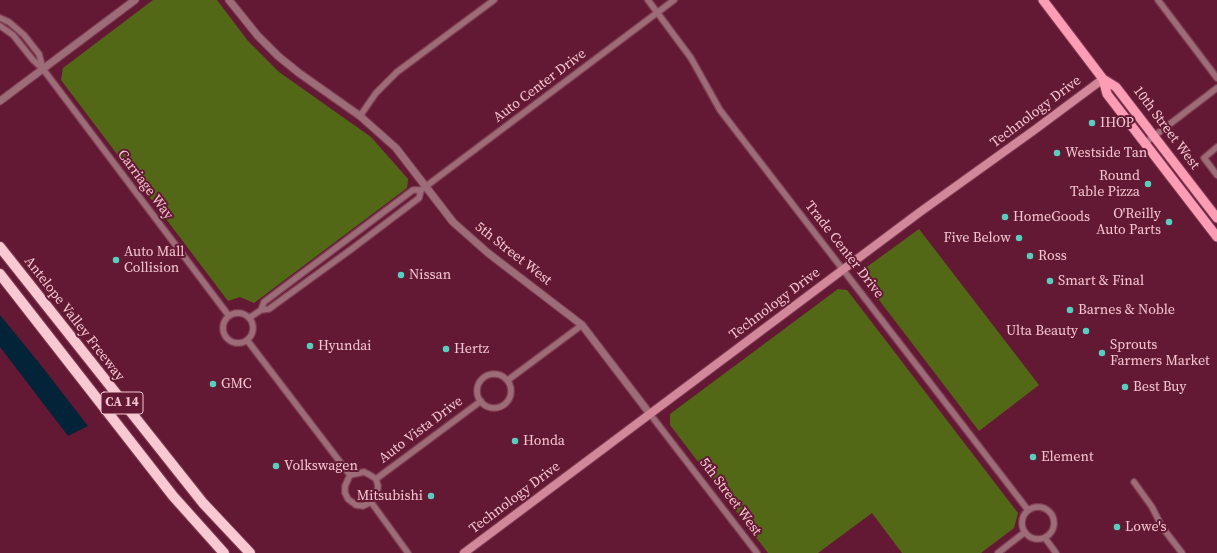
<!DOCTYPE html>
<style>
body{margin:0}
canvas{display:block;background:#631933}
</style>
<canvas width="1217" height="553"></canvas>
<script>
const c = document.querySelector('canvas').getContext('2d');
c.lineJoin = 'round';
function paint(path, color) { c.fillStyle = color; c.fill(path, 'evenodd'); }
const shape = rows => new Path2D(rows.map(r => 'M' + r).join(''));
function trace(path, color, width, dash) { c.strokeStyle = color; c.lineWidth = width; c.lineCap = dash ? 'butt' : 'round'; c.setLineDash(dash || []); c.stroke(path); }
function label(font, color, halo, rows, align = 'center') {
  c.font = font + ' "Source Serif 4",serif'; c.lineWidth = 4; c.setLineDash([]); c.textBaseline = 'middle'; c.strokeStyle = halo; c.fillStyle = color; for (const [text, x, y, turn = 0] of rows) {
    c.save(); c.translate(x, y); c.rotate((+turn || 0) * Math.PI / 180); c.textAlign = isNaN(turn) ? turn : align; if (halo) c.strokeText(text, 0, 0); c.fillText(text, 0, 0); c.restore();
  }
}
const green = shape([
 [153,0,217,0,248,41,279,72,371,137,408,179,407,188,254,303,240,297,228,301,61,80,63,68],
 [919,229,1039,385,979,431,863,279,864,269],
 [838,289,847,290,1018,513,1014,528,981,553,902,553,872,513,818,553,768,553,670,425,670,414]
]);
const water = shape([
 [0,315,40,364,88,426,68,436,0,347]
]);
const minor = shape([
 [648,0,691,58,720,110,1028,510],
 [1158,0,1217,78],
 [0,18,9,22,24,35,39,54,43,69],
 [0,26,13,35,33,60,43,69,229,316],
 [360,116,376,93,397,72,494,0],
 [1145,143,1217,88],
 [1217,147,1204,158,1217,175],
 [261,310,269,309,353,248,419,198,421,190],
 '223 328a15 15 0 1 1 30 0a15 15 0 1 1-30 0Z',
 [249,318,261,310,264,302,413,190,421,190,674,0],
 [247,340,350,475],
 '477 391a17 17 0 1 1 34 0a17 17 0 1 1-34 0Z',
 [508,380,582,325],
 [650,414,757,553],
 [364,472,370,475,376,479,378,486,377,494,371,502,363,506,356,505,348,499,345,493,345,486,350,475,364,472],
 [376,479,481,401],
 [1134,482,1152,507,1162,527,1182,553],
 [371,502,408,553],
 '1022 523a16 16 0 1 1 32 0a16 16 0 1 1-32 0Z',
 [1045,538,1056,553],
 [998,553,1025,532]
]);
const tertiary = shape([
 [229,0,258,36,278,56,299,73,360,116,396,148,453,222,488,253,582,325,650,414],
 [0,101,135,0]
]);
const secondary = shape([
 [464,553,920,212,1033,131,1103,79]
]);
const primary = shape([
 [1043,0,1103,79,1107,94,1217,237],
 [1103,79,1116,87,1217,218]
]);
const motorway = shape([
 [0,247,203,503,250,553],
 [0,274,173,496,224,553]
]);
const markers = [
 [1092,123,4,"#59cebe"],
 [1057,153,4,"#59cebe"],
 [1148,184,4,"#59cebe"],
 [1005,217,4,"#59cebe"],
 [1169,222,4,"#59cebe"],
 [1019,238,4,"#59cebe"],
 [1030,256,4,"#59cebe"],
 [116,260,4,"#59cebe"],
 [401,275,4,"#59cebe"],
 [1050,281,4,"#59cebe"],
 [1070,310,4,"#59cebe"],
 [1086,331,4,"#59cebe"],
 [310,346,4,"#59cebe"],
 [446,349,4,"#59cebe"],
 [1102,353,4,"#59cebe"],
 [213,384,4,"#59cebe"],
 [1125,387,4,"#59cebe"],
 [515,441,4,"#59cebe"],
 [1033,457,4,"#59cebe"],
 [276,466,4,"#59cebe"],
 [431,496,4,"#59cebe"],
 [1117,527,4,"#59cebe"]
];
const shields = [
 [122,403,42]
];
const shieldNames = [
 ["CA 14",122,403]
];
const streetNames = [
 ["Auto Center Drive",540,86,-37],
 ["Technology Drive",1036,112,-37],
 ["10th Street West",1166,128,53],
 ["Carriage Way",145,185,53],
 ["Trade Center Drive",844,250,52],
 ["5th Street West",513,254,38],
 ["Technology Drive",775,304,-37],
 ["Antelope Valley Freeway",74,319,52],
 ["Auto Vista Drive",421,430,-37],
 ["5th Street West",730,497,53],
 ["Technology Drive",515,498,-37]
];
const poiNames = [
 ["IHOP",1100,123],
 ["Westside Tan",1065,153],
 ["Round",1140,176,"right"],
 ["Table Pizza",1140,192,"right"],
 ["O'Reilly",1161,214,"right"],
 ["Auto Parts",1161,230,"right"],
 ["HomeGoods",1013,217],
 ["Five Below",1011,238,"right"],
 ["Auto Mall",124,252],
 ["Collision",124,268],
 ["Ross",1038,256],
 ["Nissan",409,275],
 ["Smart & Final",1058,281],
 ["Barnes & Noble",1078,310],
 ["Ulta Beauty",1078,331,"right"],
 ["Sprouts",1110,345],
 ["Farmers Market",1110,361],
 ["Hyundai",318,346],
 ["Hertz",454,349],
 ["GMC",221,384],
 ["Best Buy",1133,387],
 ["Honda",523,441],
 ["Element",1041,457],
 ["Volkswagen",284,466],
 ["Mitsubishi",423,496,"right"],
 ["Lowe's",1125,527]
];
paint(green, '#536816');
paint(water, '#032339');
trace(minor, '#803c53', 8);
trace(tertiary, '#803c53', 9);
trace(secondary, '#803c53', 10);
trace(primary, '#803c53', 11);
trace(motorway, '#803c53', 12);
trace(minor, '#9c6c78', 5.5);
trace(tertiary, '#9c6c78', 7);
trace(secondary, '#d3879b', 8);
trace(primary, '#fd9cb5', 9);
trace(motorway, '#f8c8d3', 10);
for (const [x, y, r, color] of markers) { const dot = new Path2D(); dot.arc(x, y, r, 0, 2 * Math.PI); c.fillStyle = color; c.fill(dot); trace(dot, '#631933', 1.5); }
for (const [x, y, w] of shields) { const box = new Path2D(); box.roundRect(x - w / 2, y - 11, w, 22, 3); c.fillStyle = '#631933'; c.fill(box); trace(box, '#f4c6d1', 1); }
label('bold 13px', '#f4c6d1', null, shieldNames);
label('14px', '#f4c6d1', '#631933', streetNames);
label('14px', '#f4c6d1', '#631933', poiNames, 'left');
</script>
